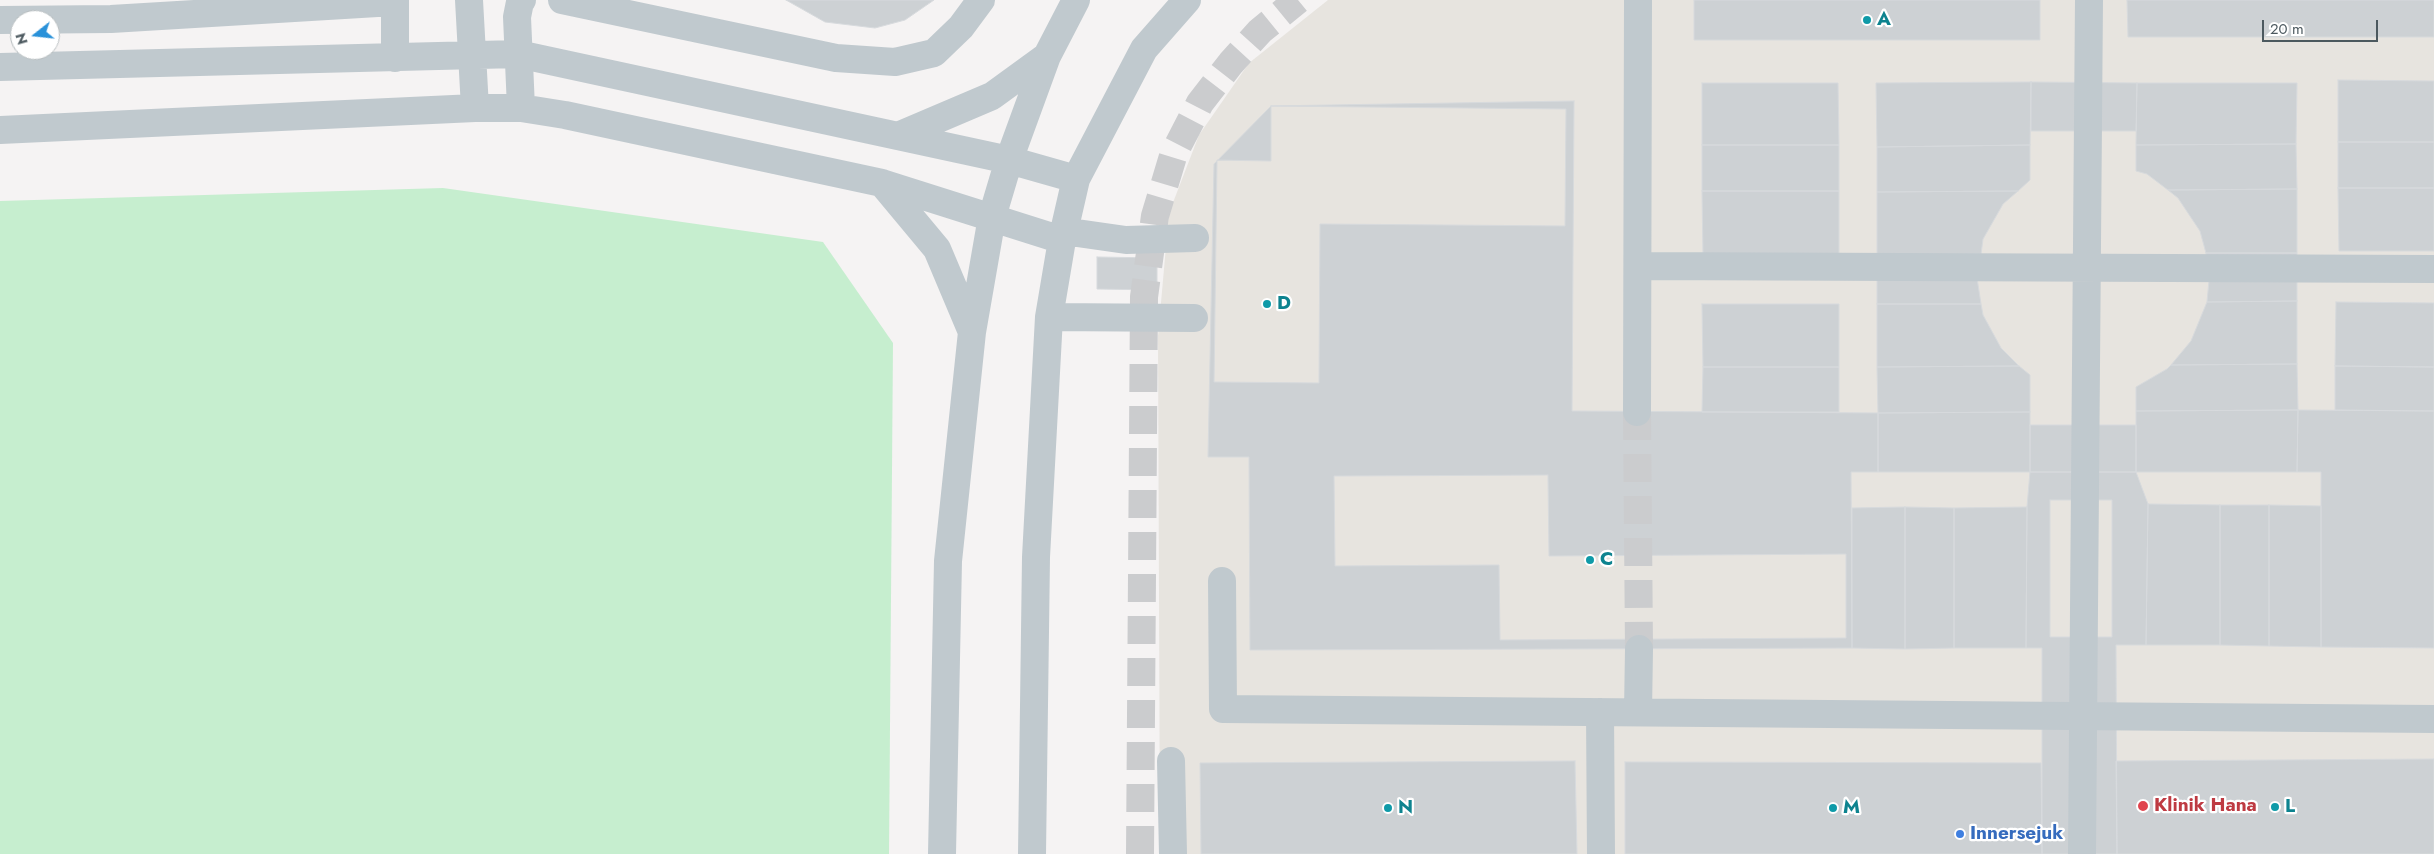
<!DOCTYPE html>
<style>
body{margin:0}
#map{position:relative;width:2434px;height:854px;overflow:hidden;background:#f5f3f3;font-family:Jost,sans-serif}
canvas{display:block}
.north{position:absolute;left:10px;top:10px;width:50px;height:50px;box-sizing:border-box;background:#fff;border:1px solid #b7bdbf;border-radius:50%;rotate:254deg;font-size:14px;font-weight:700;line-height:20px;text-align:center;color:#4c595f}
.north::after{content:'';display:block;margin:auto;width:18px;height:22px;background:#2991d9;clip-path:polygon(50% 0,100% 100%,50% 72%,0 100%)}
.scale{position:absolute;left:2262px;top:20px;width:116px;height:22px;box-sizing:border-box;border:2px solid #4c595f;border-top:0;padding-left:6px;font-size:15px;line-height:18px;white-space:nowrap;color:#4c595f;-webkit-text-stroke:4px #fff;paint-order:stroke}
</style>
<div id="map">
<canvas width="2434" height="854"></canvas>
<div class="north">N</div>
<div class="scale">20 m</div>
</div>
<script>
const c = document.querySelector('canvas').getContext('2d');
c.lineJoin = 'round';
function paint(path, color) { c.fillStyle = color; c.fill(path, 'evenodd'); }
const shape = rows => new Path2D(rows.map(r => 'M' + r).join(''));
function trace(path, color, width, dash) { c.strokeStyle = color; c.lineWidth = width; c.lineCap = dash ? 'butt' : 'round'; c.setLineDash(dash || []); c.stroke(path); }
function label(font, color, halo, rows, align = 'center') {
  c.font = font + ' Jost,sans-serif'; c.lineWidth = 4.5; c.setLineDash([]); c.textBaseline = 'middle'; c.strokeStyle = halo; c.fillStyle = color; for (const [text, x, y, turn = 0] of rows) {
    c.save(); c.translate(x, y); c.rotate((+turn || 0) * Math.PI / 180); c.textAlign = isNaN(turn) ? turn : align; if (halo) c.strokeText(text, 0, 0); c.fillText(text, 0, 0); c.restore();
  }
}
const commercial = shape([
 [1328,0,2434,0,2434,854,1160,854,1158,336,1169,213,1199,135,1249,63]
]);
const green = shape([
 [443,188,823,242,893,343,889,854,0,854,0,201]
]);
const building = shape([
 [786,0,934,0,905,20,875,28,825,22,786,0],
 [1694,0,2040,0,2040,40,1694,40,1694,0],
 [2127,0,2434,0,2434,37,2128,37,2127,0],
 [2338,80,2434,81,2434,142,2338,142,2338,80],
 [2031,82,2137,83,2136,131,2031,131,2031,82],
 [2031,82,2030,145,1877,147,1876,83,2031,82],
 [1702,83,1838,83,1839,145,1702,145,1702,83],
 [2137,83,2297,83,2296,144,2136,145,2137,83],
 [1574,101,1572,411,1878,413,1878,472,1851,472,1852,648,1250,650,1249,457,1208,457,1214,164,1271,106,1574,101],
 [1271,106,1566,109,1565,226,1320,224,1319,383,1214,382,1217,160,1271,161,1271,106],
 [2338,142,2434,142,2434,188,2338,188,2338,142],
 [2296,144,2297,189,2168,190,2147,174,2136,171,2136,145,2296,144],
 [1702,145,1839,145,1839,191,1702,191,1702,145],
 [2030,145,2030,180,2018,191,1877,192,1877,147,2030,145],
 [2338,188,2434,188,2434,251,2339,251,2338,188],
 [2297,189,2297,253,2206,253,2200,231,2178,198,2168,190,2297,189],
 [1702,191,1839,191,1839,254,1703,254,1702,191],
 [2018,191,2003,204,1983,239,1981,254,1877,255,1877,192,2018,191],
 [2206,253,2297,253,2297,301,2207,302,2210,270,2206,253],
 [1877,255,1977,278,1981,304,1877,304,1877,255],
 [1097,257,1157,258,1157,290,1097,289,1097,257],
 [2297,301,2297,364,2171,365,2191,341,2207,302,2297,301],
 [2336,302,2434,303,2434,367,2335,366,2336,302],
 [1702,304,1839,304,1839,367,1703,367,1702,304],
 [1877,304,1981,304,1983,315,2001,348,2019,366,1877,367,1877,304],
 [2297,364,2298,410,2136,411,2136,387,2167,369,2171,365,2297,364],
 [2019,366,2030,375,2030,412,1878,413,1877,367,2019,366],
 [2335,366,2434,367,2434,411,2335,410,2335,366],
 [1703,367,1839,367,1839,412,1702,412,1703,367],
 [2298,410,2297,472,2136,472,2136,411,2298,410],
 [2298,410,2434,411,2434,648,2321,647,2321,472,2297,472,2298,410],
 [2030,412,2030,472,1878,472,1878,413,2030,412],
 [2030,425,2136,425,2136,472,2030,472,2030,425],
 [2030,472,2136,472,2148,504,2146,645,2116,645,2117,854,2042,854,2042,648,2026,648,2027,507,2030,472],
 [2050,500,2112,500,2112,637,2050,637,2050,500],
 [1548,475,1549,556,1846,554,1846,638,1500,640,1499,565,1335,566,1334,476,1548,475],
 [2148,504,2220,505,2220,645,2146,645,2148,504],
 [2220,505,2269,505,2269,646,2220,645,2220,505],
 [2269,505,2321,506,2321,647,2269,646,2269,505],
 [1905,507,1905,649,1852,648,1852,508,1905,507],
 [1905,507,1954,508,1954,648,1905,649,1905,507],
 [2027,507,2026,648,1954,648,1954,508,2027,507],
 [2434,759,2434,854,2117,854,2116,761,2434,759],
 [1575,761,1577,854,1201,854,1200,763,1575,761],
 [1625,762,2041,763,2042,854,1625,854,1625,762]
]);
const minorTunnel = shape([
 [1637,412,1639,649],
 [1140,854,1144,297,1155,216,1174,153,1200,103,1231,63,1260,31,1298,0]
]);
const minor = shape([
 [395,0,395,58],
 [469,0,475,108],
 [562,0,836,58,895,62,934,53,961,27,981,0],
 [0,20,111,19,394,2],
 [0,67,518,54,1009,160,1076,179],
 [521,108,517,17,520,2,522,0],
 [0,130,475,108,521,108,565,115,882,183,1062,240],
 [898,136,992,96,1047,56],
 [882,183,937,249,972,332],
 [1063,231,1126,240,1195,238],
 [1638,266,2434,269],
 [1049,317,1194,318],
 [1637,412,1638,0],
 [1222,581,1223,709,2434,719],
 [1600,712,1601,854],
 [1638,712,1639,649],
 [1171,761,1173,854],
 [942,854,948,561,972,332,992,217,1009,160,1047,56,1076,0],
 [1032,854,1036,557,1049,317,1062,240,1076,179,1144,49,1187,0],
 [2082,854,2089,0]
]);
const markers = [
 [1867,20,5,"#0f9aa8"],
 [1267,304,5,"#0f9aa8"],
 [1590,560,5,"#0f9aa8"],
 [2143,806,6,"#e0444e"],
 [2275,807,5,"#0f9aa8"],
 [1388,808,5,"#0f9aa8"],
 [1833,808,5,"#0f9aa8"],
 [1960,834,5,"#3f7fe0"]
];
const cultureNames = [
 ["A",1877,20],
 ["D",1277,304],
 ["C",1600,560],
 ["L",2285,807],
 ["N",1398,808],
 ["M",1843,808]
];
const healthNames = [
 ["Klinik Hana",2154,806]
];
const shopNames = [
 ["Innersejuk",1970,834]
];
paint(commercial, '#e7e4df');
paint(green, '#c6eecf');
paint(building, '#cdd1d4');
trace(building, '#d7dadd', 1);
trace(minorTunnel, '#cbccce', 28, [28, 14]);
trace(minor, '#c0c9ce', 28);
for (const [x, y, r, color] of markers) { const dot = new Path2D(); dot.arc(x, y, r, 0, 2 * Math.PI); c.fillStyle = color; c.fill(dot); trace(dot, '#fff', 2); }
label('bold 19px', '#0d838f', '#fff', cultureNames, 'left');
label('bold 19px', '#be3a42', '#fff', healthNames, 'left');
label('bold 19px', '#366cbe', '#fff', shopNames, 'left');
</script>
